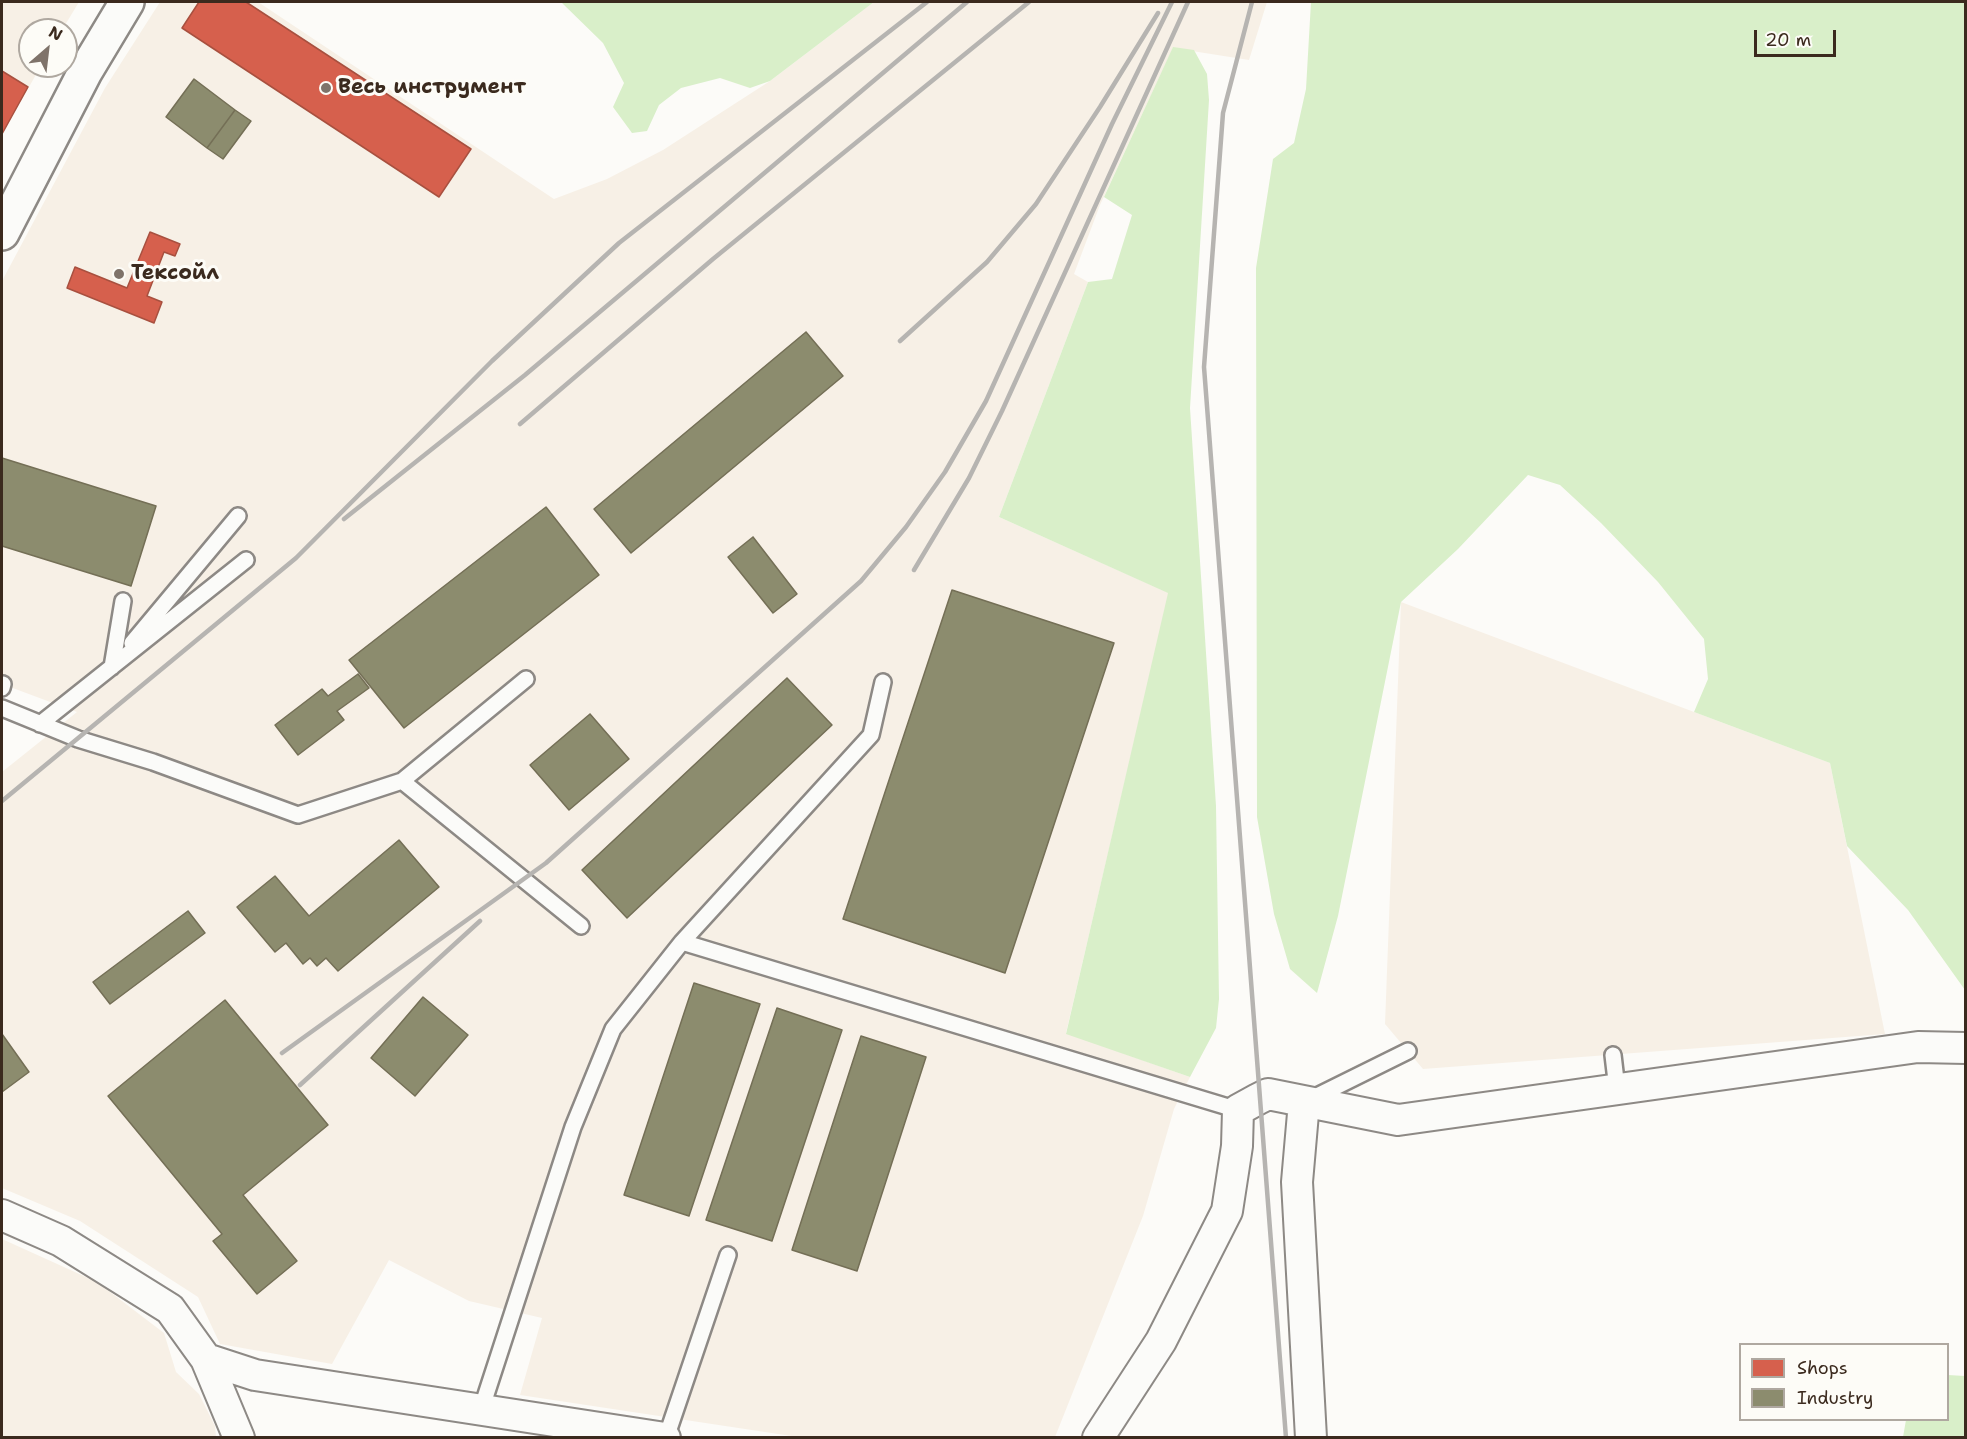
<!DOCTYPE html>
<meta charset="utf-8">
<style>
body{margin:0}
#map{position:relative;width:1967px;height:1439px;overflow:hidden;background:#fcfbf8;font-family:"Shantell Sans",sans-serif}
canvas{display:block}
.frame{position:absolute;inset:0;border:3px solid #3b2a1e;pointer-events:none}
.legend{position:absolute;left:1739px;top:1343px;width:210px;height:78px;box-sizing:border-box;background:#fdfcf7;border:2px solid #afa8a0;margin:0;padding:8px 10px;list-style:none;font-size:18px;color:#3b2a1e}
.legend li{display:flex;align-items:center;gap:12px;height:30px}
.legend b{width:30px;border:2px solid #afa8a0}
.north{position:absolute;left:18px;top:18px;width:60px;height:60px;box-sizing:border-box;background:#fdfcf7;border:2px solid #afa8a0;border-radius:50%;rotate:28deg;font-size:16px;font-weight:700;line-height:24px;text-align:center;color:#3b2a1e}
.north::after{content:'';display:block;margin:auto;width:21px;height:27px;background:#7f736a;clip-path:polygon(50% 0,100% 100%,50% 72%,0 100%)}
.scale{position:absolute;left:1754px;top:30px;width:82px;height:27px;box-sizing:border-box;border:3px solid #3b2a1e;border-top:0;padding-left:8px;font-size:18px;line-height:21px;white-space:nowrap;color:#3b2a1e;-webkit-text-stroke:4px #fdfcf7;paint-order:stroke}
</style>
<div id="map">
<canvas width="1967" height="1439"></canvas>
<div class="frame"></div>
<ul class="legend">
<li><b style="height:16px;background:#d6604d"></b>Shops</li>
<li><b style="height:16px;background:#8c8c6e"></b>Industry</li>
</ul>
<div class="north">N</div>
<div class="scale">20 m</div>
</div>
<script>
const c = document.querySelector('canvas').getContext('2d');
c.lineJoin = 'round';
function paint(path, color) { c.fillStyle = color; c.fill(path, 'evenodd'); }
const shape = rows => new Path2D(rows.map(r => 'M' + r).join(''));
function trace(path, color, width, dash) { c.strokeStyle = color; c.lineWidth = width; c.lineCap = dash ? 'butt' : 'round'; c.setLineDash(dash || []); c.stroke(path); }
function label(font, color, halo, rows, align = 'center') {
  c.font = font + ' "Shantell Sans",sans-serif'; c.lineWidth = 6; c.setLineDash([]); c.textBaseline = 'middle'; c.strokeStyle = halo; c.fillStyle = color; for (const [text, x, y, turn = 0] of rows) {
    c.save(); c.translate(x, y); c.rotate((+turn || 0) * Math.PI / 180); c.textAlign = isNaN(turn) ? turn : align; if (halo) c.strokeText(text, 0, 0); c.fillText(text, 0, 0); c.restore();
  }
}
const built = shape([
 [2,2,79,2,62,30,30,30,30,66,41,66,2,134],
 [160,2,258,2,554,199,607,179,663,150,770,81,874,2,1267,2,1249,60,1173,48,1100,205,1074,274,1088,282,999,517,1169,593,1066,1033,1190,1077,1174,1109,1143,1216,1055,1437,798,1437,520,1395,542,1318,469,1301,389,1260,332,1364,220,1344,198,1297,80,1221,2,1188,2,772,77,712,2,684,2,281,105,88],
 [1401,602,1830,763,1885,1034,1423,1069,1385,1024],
 [2,1239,97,1282,164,1333,176,1372,199,1394,215,1426,216,1437,2,1437]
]);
const green = shape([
 [561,2,874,2,770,81,750,88,720,78,681,88,659,105,647,131,632,133,613,107,624,83,603,43],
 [1311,2,1965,2,1965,990,1908,910,1847,846,1830,763,1694,712,1708,679,1704,639,1658,582,1601,523,1560,485,1528,475,1458,549,1401,602,1338,916,1317,993,1290,969,1274,914,1257,817,1256,268,1273,159,1294,143,1306,89],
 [1173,47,1194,50,1207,74,1209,100,1190,408,1216,806,1219,999,1216,1028,1190,1077,1066,1034,1168,593,999,517,1088,282,1112,279,1132,215,1104,197],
 [1948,1375,1965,1376,1965,1437,1903,1437,1906,1420,1948,1420]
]);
const shops = shape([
 [199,2,246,2,471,149,439,197,182,28,199,2],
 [2,71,28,87,2,134,2,71],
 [150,232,180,244,175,256,164,252,147,296,162,302,154,323,67,288,75,267,127,288,150,232]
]);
const industry = shape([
 [194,79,235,110,207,148,166,117,194,79],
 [235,110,251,121,223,159,207,148,235,110],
 [806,332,843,376,631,553,594,509,806,332],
 [2,458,156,506,131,586,2,546,2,458],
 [546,507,599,575,404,728,349,660,546,507],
 [753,537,797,594,773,613,728,557,753,537],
 [952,590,1114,643,1005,973,843,919,952,590],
 [358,674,369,688,337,711,344,720,298,755,275,725,322,689,328,696,358,674],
 [787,678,832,725,627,918,582,870,787,678],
 [590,714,629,759,569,810,530,765,590,714],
 [399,840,439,887,338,971,326,958,317,966,310,958,303,964,286,943,275,952,237,907,275,876,309,916,399,840],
 [188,911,205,933,110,1004,93,982,188,911],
 [694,983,760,1004,689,1216,624,1195,694,983],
 [423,997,468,1035,415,1096,371,1058,423,997],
 [225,1000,328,1125,243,1195,297,1261,257,1294,213,1241,222,1234,108,1096,225,1000],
 [777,1008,842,1030,772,1241,706,1220,777,1008],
 [2,1034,29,1072,2,1092,2,1034],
 [861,1036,926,1057,857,1271,792,1250,861,1036]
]);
const service = shape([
 [132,643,238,516],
 [112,667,123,601],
 [2,688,3,684],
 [2,708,78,739,153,762,298,815,402,781,526,679],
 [40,724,246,560],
 [402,781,581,926],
 [682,942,1238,1110],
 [1613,1055,1617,1089],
 [1309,1100,1408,1051],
 [481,1410,573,1127,613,1029,682,942,871,735,883,682],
 [666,1438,728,1255]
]);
const minor = shape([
 [1304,1102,1297,1182,1311,1438],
 [2,1215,61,1241,170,1309,206,1359,255,1375,665,1438],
 [206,1359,239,1438],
 [1098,1438,1161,1341,1227,1211,1237,1146,1238,1110,1258,1099,1268,1094,1398,1120,1918,1047,1966,1048]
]);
const secondary = shape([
 [2,233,85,72,127,2]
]);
const rail = shape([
 [1252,2,1223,113,1204,367,1286,1438],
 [900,341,987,262,1036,204,1100,107,1158,13],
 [520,424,713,259,1029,2],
 [344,519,525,375,967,2],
 [914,570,969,478,1002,411,1188,2],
 [2,801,296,558,492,361,619,243,927,2],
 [282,1053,546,863,861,581,906,527,945,472,986,401,1112,124,1172,2],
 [300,1085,480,921]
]);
const markers = [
 [326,88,6,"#7f736a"],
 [119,274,6,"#7f736a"]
];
const poiNames = [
 ["Весь инструмент",338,88],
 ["Тексойл",131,274]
];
paint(built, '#f7f0e6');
paint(green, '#d9efc9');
paint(shops, '#d6604d');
trace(shops, '#a8503f', 1.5);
paint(industry, '#8c8c6e');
trace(industry, '#746f56', 1.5);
trace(service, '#8d8985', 20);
trace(minor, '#8d8985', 34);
trace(secondary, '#8d8985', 38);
trace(service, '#fbfbf9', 15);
trace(minor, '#fbfbf9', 30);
trace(secondary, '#fbfbf9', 33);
trace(rail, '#b6b4b1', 4.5);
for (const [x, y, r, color] of markers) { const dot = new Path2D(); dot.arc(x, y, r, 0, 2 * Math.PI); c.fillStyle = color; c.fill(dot); trace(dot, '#fdfcf7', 2); }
label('bold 21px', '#3b2a1e', '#fdfcf7', poiNames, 'left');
</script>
